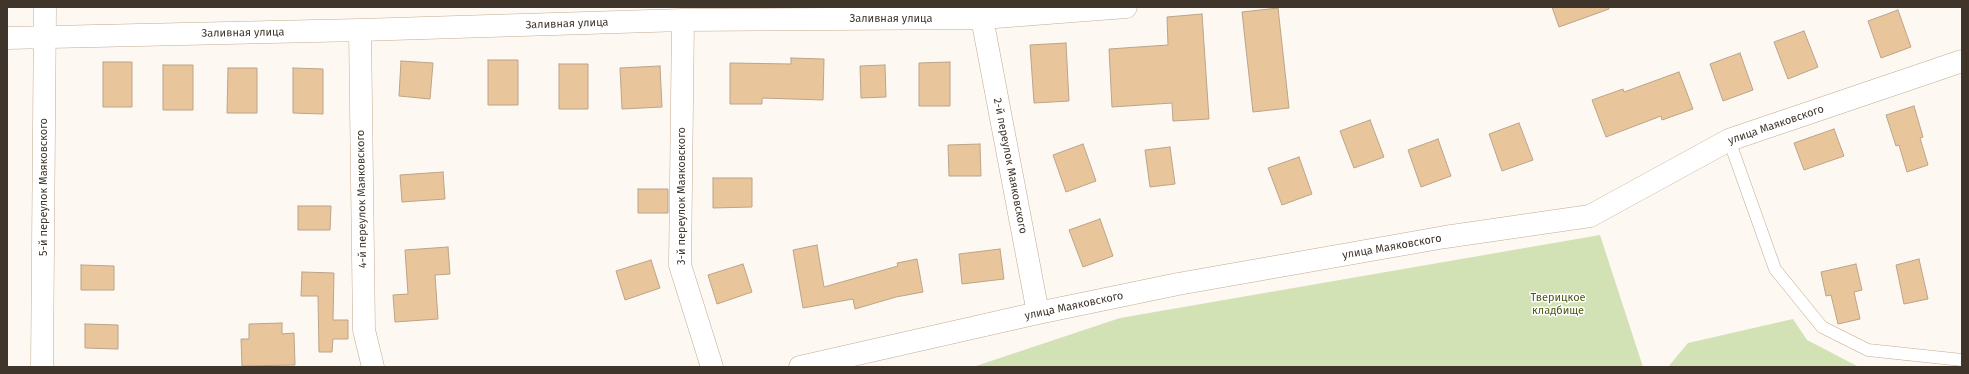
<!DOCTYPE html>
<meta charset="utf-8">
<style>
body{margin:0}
#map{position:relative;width:1969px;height:374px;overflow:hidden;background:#fdf8f2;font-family:"Fira Sans",sans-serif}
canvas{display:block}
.frame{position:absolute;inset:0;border:8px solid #3f352b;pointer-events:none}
</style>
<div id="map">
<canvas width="1969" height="374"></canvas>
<div class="frame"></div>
</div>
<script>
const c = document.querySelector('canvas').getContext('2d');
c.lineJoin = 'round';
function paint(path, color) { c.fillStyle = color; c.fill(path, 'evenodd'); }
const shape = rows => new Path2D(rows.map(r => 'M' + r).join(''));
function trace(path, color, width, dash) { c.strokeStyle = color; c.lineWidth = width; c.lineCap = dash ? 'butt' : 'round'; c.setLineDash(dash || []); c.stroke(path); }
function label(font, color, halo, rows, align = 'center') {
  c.font = font + ' "Fira Sans",sans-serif'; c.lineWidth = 3; c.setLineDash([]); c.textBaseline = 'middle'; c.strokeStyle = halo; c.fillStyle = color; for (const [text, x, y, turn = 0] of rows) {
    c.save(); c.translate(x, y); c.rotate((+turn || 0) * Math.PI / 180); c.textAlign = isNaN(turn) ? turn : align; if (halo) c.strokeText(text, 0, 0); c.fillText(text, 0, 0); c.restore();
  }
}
const green = shape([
 [1600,235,1643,367,973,367,1120,318],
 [1793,319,1807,340,1859,367,1668,367,1688,343]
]);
const building = shape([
 [1552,7,1608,7,1609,9,1559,27,1552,7],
 [1278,8,1289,108,1253,112,1242,12,1278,8],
 [1898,10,1911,47,1881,58,1868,21,1898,10],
 [1202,14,1209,119,1173,121,1172,103,1112,107,1109,49,1168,45,1167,17,1202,14],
 [1804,31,1818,67,1788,79,1774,42,1804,31],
 [1066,43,1069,101,1034,103,1030,45,1066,43],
 [1740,53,1753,90,1723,101,1710,64,1740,53],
 [791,58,824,59,823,100,762,98,762,104,730,104,730,63,791,64,791,58],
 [488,60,518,60,518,105,488,105,488,60],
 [401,61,433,63,430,99,399,96,401,61],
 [103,62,132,62,132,107,103,107,103,62],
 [950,62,950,106,919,106,919,63,950,62],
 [559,64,588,64,588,109,559,109,559,64],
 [163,65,193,65,193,110,163,110,163,65],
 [885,65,886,97,861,98,860,66,885,65],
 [660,66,662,107,622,109,620,68,660,66],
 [228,68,257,68,257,113,227,113,228,68],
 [293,68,323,69,323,114,293,113,293,68],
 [1679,72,1693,109,1662,120,1661,116,1606,137,1592,100,1623,89,1624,92,1679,72],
 [1914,106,1923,137,1920,138,1928,165,1907,172,1899,145,1896,146,1886,115,1914,106],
 [1370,120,1384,157,1354,168,1340,131,1370,120],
 [1519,123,1533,160,1502,171,1489,134,1519,123],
 [1834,129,1844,156,1804,170,1794,143,1834,129],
 [1438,139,1451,176,1421,187,1408,150,1438,139],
 [980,144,981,176,949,176,948,145,980,144],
 [1083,144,1096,181,1066,192,1053,155,1083,144],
 [1170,147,1175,184,1150,187,1145,150,1170,147],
 [1299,157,1312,194,1282,205,1268,168,1299,157],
 [443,172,445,199,402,202,400,175,443,172],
 [713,178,752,178,752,207,713,208,713,178],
 [638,189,668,189,668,213,638,213,638,189],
 [298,206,331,206,330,230,298,230,298,206],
 [1100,219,1113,256,1083,267,1069,230,1100,219],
 [817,245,824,287,898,266,897,263,917,259,923,292,896,297,855,309,853,299,803,308,793,250,817,245],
 [448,247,450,274,435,275,438,319,395,322,393,295,408,294,405,250,448,247],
 [1000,249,1004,279,962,284,959,254,1000,249],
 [1919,259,1928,299,1904,304,1896,265,1919,259],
 [651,260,660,288,625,300,616,271,651,260],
 [743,264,752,292,717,304,708,275,743,264],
 [1856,264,1862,290,1854,292,1860,319,1838,324,1831,295,1826,296,1821,272,1856,264],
 [81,265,114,266,114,290,81,290,81,265],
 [302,272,334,273,333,320,348,320,348,339,333,339,332,352,319,352,318,296,301,296,302,272],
 [282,323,282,334,294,333,295,365,242,366,241,339,249,339,249,324,282,323],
 [85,324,118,325,118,349,85,348,85,324]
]);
const service = shape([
 [1729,140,1775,269,1822,327,1868,350,1962,360]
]);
const minor = shape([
 [982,18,1038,313],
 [683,20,680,265,712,367],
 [360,30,364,330,373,367],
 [7,38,360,30,683,20,982,18,1126,7],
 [42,367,45,7],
 [800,367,1038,313,1178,284,1445,237,1590,216,1729,140,1962,61]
]);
const streetNames = [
 ["Заливная улица",891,19],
 ["Заливная улица",567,24,-2],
 ["Заливная улица",243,33,-1],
 ["улица Маяковского",1776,125,-19],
 ["2-й переулок Маяковского",1010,166,79],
 ["5-й переулок Маяковского",44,187,-90],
 ["3-й переулок Маяковского",682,196,-90],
 ["4-й переулок Маяковского",362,199,-91],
 ["улица Маяковского",1392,247,-10],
 ["улица Маяковского",1074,306,-12]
];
const parkNames = [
 ["Тверицкое",1558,298],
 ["кладбище",1558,311]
];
paint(green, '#d2e2b5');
paint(building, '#e9c59b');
trace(building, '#bba489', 1);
trace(service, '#c3ab91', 13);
trace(minor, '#c3ab91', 23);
trace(service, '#fff', 12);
trace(minor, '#fff', 22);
label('11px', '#3f352b', '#fff', streetNames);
label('11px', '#495c13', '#fff', parkNames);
</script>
